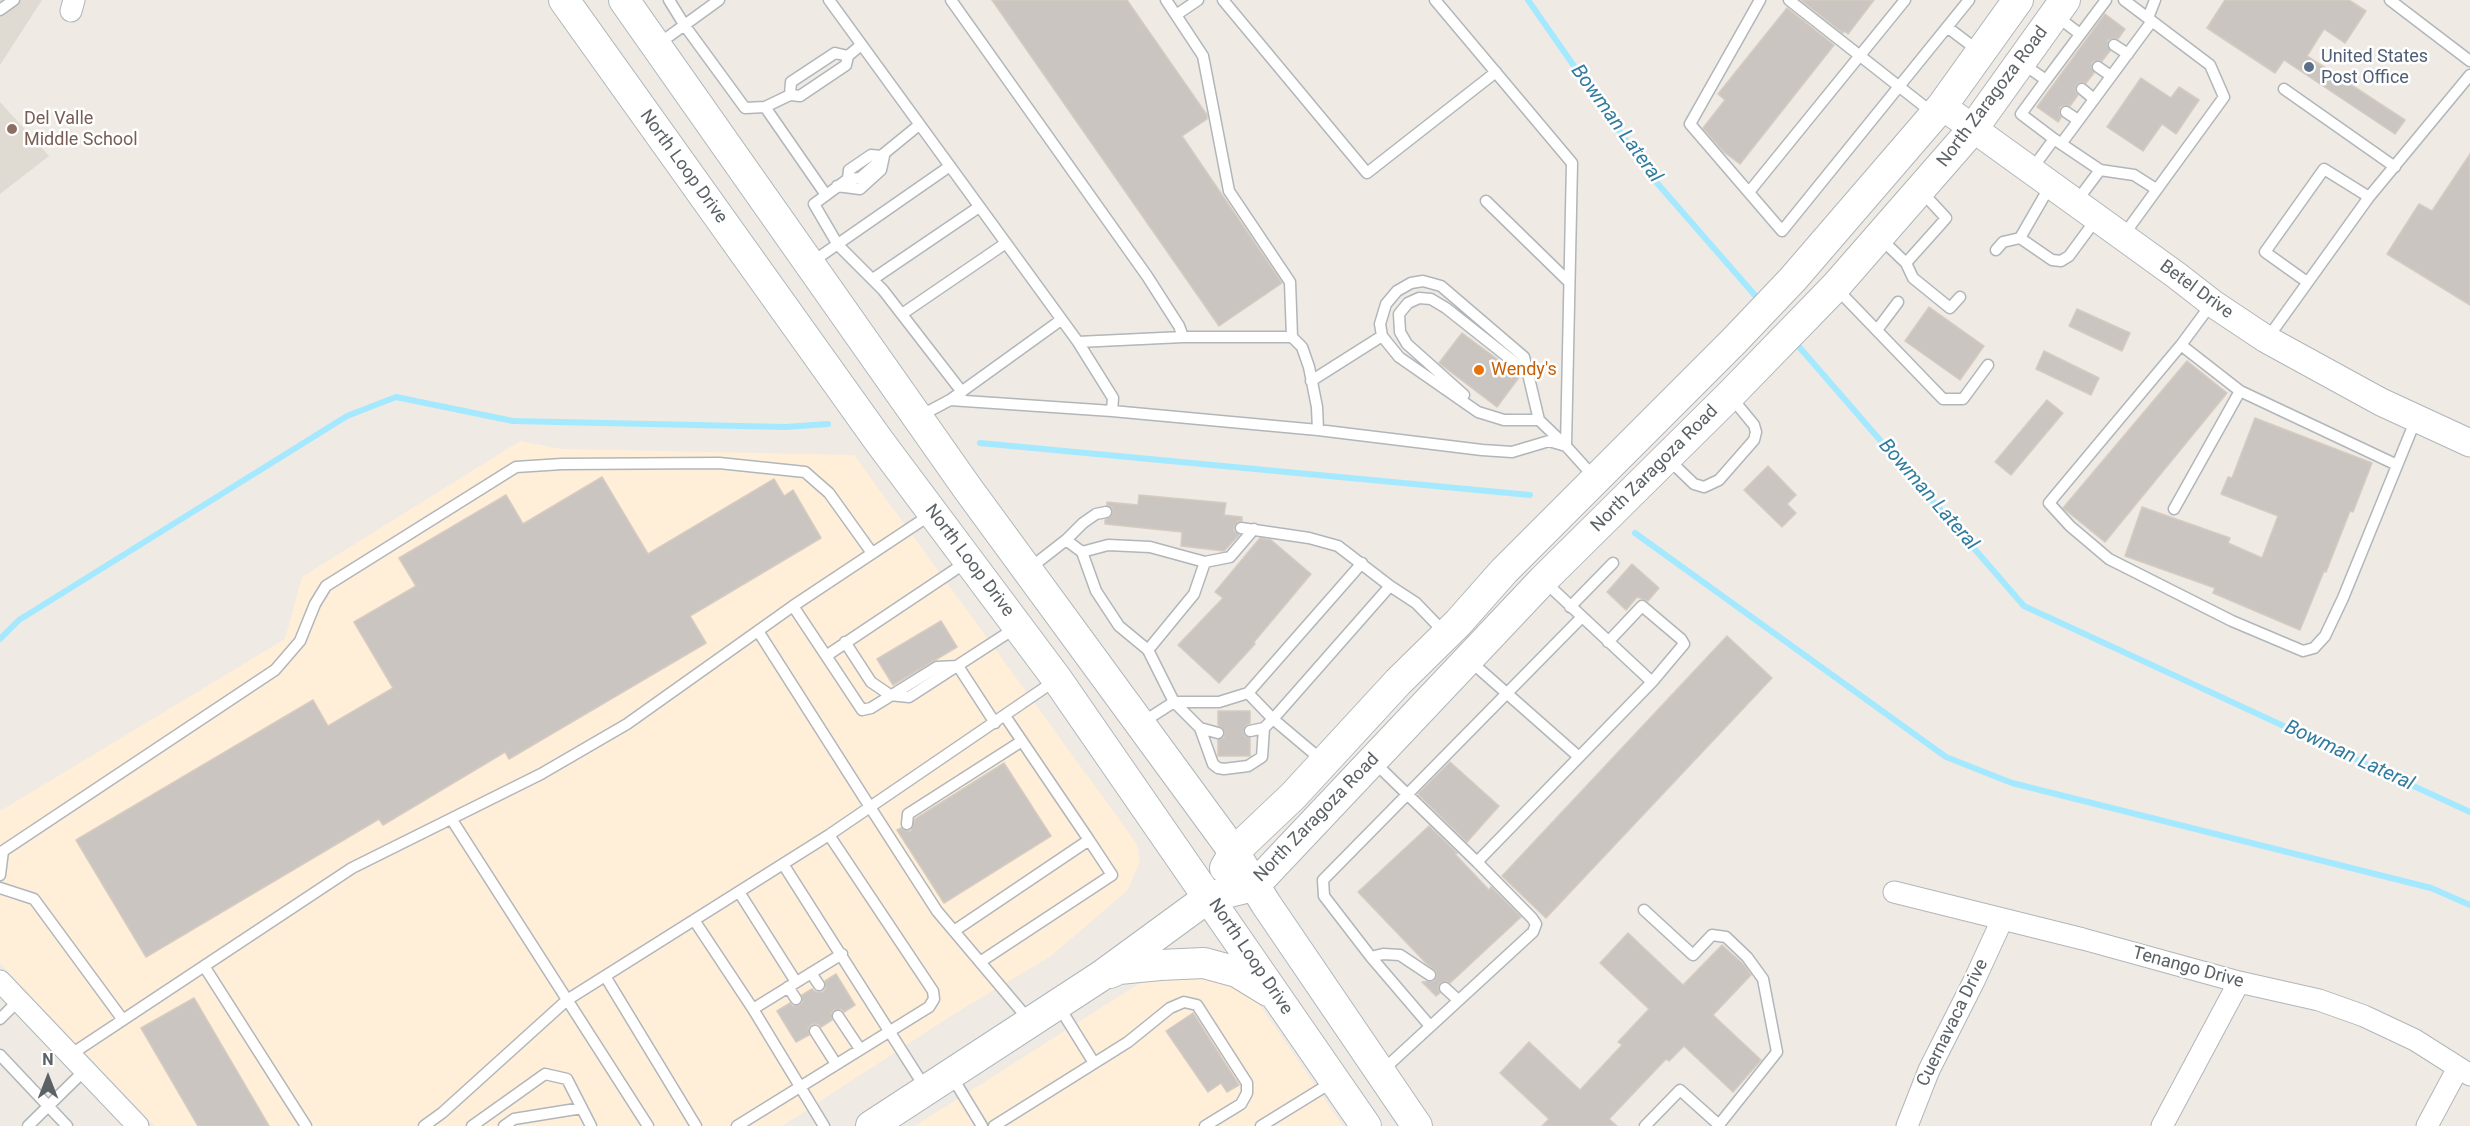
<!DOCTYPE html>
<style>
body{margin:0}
#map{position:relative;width:2470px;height:1126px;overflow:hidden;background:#efeae3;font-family:Roboto,sans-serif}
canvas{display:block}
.north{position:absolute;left:18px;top:1048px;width:60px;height:60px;-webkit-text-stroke:4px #fff;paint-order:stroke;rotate:0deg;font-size:16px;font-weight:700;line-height:24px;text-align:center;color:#5b6265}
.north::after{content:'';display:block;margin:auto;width:21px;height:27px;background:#5b6265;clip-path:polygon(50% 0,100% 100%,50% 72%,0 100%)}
</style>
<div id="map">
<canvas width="2470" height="1126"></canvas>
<div class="north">N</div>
</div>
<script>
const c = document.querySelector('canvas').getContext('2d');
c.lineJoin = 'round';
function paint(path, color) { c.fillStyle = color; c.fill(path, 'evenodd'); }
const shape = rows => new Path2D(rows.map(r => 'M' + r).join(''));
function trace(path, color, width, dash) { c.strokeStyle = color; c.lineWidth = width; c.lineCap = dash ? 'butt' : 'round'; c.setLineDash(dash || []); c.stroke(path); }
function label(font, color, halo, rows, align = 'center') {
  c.font = font + ' Roboto,sans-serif'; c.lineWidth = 5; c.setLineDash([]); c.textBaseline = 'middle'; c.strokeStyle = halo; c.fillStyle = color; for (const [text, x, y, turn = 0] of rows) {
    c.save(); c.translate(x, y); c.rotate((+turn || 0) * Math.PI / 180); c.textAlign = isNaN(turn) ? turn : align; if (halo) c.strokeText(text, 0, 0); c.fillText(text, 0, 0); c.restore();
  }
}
const commercial = shape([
 [520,441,561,449,854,455,1137,844,1140,862,1127,891,1051,956,954,1014,782,1126,155,1126,0,963,0,811,285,639,302,577],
 [1163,973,1214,973,1257,1001,1343,1126,915,1126,1140,983]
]);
const education = shape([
 [0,0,42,0,0,65],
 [0,102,49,156,0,194]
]);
const stream = shape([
 [1528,0,1650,175,1760,301],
 [1794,341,2024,606,2470,812],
 [980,443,1530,495],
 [1635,533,1946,757,2012,783,2431,888,2470,905],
 [0,639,19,620,347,416,396,397,513,421,785,427,828,424]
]);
const building = shape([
 [992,0,1127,0,1207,115,1207,119,1182,136,1282,283,1219,326,992,0],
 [1801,0,1874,0,1848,34,1844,31,1843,33,1801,0],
 [2225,0,2349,0,2366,11,2345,43,2324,29,2307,56,2405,120,2395,134,2284,60,2275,73,2207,28,2225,0],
 [1787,8,1834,45,1740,164,1724,152,1703,128,1725,100,1718,94,1787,8],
 [2105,14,2125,29,2118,39,2114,38,2108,40,2107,45,2110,51,2102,61,2098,60,2092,62,2091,67,2094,73,2086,83,2080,82,2076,85,2075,91,2078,95,2070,106,2066,105,2060,107,2059,112,2061,118,2058,122,2037,107,2105,14],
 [2141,78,2171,98,2179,87,2199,100,2176,134,2162,124,2143,151,2107,127,2141,78],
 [2470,154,2470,305,2387,254,2419,204,2432,211,2470,154],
 [1929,307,1984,346,1960,380,1905,341,1929,307],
 [2077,309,2130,333,2122,351,2069,326,2077,309],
 [1462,333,1520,376,1497,407,1439,363,1462,333],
 [2044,351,2099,378,2091,395,2036,369,2044,351],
 [2187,361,2227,393,2105,542,2063,508,2187,361],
 [2047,400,2063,413,2011,475,1995,462,2047,400],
 [2255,418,2372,463,2353,512,2350,511,2326,572,2324,571,2300,630,2213,593,2215,588,2125,556,2142,507,2230,538,2228,543,2262,558,2278,516,2221,494,2228,477,2232,478,2255,418],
 [1768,466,1796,495,1787,504,1796,513,1782,527,1744,490,1768,466],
 [602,477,648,554,774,479,784,496,793,490,821,538,690,616,706,643,509,759,505,752,383,825,379,819,146,957,76,840,313,700,328,726,393,688,354,622,416,586,399,558,506,495,523,524,602,477],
 [1139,495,1226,503,1224,515,1242,517,1242,521,1238,521,1234,526,1234,531,1239,535,1224,551,1181,546,1182,532,1105,524,1105,520,1113,514,1112,508,1107,505,1107,502,1138,505,1139,495],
 [1260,538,1271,540,1311,574,1254,642,1255,644,1219,683,1178,645,1223,598,1215,592,1260,538],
 [1632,564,1659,588,1648,601,1637,597,1626,610,1607,592,1632,564],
 [941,621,957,647,893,685,877,659,941,621],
 [1727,636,1772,678,1546,918,1502,876,1727,636],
 [1218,711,1250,711,1250,723,1245,726,1243,732,1245,736,1250,738,1250,756,1218,756,1218,740,1224,738,1225,732,1218,725,1218,711],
 [1450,762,1499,806,1467,842,1418,794,1450,762],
 [1004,763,1051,836,944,903,897,830,901,828,906,831,911,831,915,819,1004,763],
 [1429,826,1457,853,1455,854,1489,890,1491,887,1521,917,1450,983,1446,981,1440,983,1438,987,1440,993,1436,996,1422,982,1434,981,1437,976,1436,971,1426,963,1358,892,1429,826],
 [1628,933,1683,985,1722,945,1744,965,1751,975,1713,1015,1761,1060,1733,1092,1684,1046,1669,1061,1666,1059,1609,1119,1617,1126,1542,1126,1549,1119,1500,1073,1529,1042,1580,1090,1622,1045,1618,1042,1649,1009,1600,963,1628,933],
 [836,974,855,1005,844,1012,841,1009,834,1010,831,1013,832,1020,821,1027,818,1024,812,1024,808,1028,809,1035,796,1042,777,1011,790,1003,793,1006,800,1005,803,1002,802,995,812,989,816,992,823,992,826,988,825,981,836,974],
 [194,998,269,1126,198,1126,141,1028,194,998],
 [1193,1013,1239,1085,1227,1092,1221,1083,1208,1092,1166,1031,1193,1013]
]);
const service = shape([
 [669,0,685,26,745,108,765,107,826,195],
 [829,0,1078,342,1113,398,1112,411,950,400],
 [951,0,1147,276,1179,326,1183,337,1078,342],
 [1166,0,1203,56,1229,191,1290,282,1292,337],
 [1223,0,1367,173,1496,72],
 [1435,0,1572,163,1566,446],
 [1760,0,1690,124,1782,231,1969,0],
 [1789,0,1934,114],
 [2390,0,2470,61],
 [0,10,14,0],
 [1176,15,1198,0],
 [2055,15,2080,34],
 [2148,18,2155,0],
 [1947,27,1980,52],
 [657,45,719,0],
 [2114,45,2128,54],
 [2023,64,2046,80,2106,0],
 [2098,67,2111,76],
 [2046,80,2021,114,2054,139],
 [2082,89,2094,99],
 [2284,89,2395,167],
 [790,95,791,82,835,53,848,56],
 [765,107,790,95,800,96,846,65,848,56,861,45],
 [2066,112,2078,120],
 [919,125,881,156,876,164,860,178,848,179,814,204,838,245,883,290,962,392],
 [2061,144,2152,21],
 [2032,169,2054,139,2100,170,2134,175,2156,189],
 [848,179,849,170,871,155,881,156],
 [837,186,860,189,881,170,884,156],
 [2050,186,2020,238,2052,260,2061,261,2069,256,2097,218],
 [1749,192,1905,0],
 [1486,201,1569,282],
 [2076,202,2100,170],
 [2123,236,2224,97,2210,65,2124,0],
 [1879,237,1906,263,1940,225,1946,218,1921,191],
 [1996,250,2003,242,2020,238],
 [812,262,950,166],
 [1906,263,1913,278,1950,308,1960,297],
 [873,279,979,207],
 [2307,282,2265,252,2324,169,2369,197],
 [1835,287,1943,399,1963,399,1988,365],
 [2212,303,2181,345,2049,503,2070,526,2109,559,2232,621,2303,651,2314,648,2325,636,2343,598,2416,419],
 [902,314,1006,243],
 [1877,330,1898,302],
 [2267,339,2369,197,2470,75],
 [2181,345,2240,391,2397,465],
 [1311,381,1382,336],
 [1464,395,1407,344,1400,332,1399,314,1408,303,1419,298,1431,299,1446,308,1528,373],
 [1112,411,1318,430,1317,407,1309,367,1302,347,1292,337,1183,337],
 [918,417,950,400,1061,320],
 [1539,420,1504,420,1478,412,1399,357,1382,336,1380,324,1386,304,1397,291,1411,283,1423,281,1441,286,1524,357,1539,420,1566,446],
 [1318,430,1482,450,1512,452,1549,441,1566,446,1594,477],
 [1668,459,1694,484,1704,487,1719,480,1754,440,1756,432,1754,425,1731,397],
 [2174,509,2240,391],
 [1241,528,1309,538,1338,546,1390,586],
 [1066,540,1082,552,1096,591,1119,626,1148,650],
 [1082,552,1108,545,1150,547,1205,562,1230,557,1254,529],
 [1205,562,1194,594,1148,650,1174,702,1200,728,1218,733],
 [1030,568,1066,540,1083,523,1096,514,1106,512],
 [793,606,862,710,871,708,937,667,958,666],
 [1570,607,1613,563],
 [845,642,871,682,890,695,909,697,1017,627],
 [1608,642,1642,606,1681,639,1684,644,1652,682],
 [826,656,968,561],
 [1469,660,1579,757],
 [958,666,995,723],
 [1248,693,1362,563],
 [1143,722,1174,702,1219,702,1248,693,1273,719,1324,762],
 [1200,728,1213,764,1218,768,1224,769,1248,766,1262,757,1264,728],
 [1250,731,1264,728,1273,719,1390,586,1416,603,1444,632],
 [1374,762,1477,862],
 [452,820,648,1126],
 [907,824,908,814,1022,741],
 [783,864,926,1089],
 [0,875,3,851,275,670,300,641,315,604,326,586,516,467,562,464,719,463,805,472,829,493,872,553],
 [0,888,34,899,123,1020],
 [739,892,796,982],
 [1644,910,1693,955,1712,935,1726,937,1747,957,1763,979,1777,1052,1718,1126],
 [694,920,753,1009,824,1126],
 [954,931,1089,840,1005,716],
 [1371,957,1383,954,1400,955,1430,975],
 [980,962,1112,875,1089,840],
 [204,966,306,1126],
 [811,973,819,985],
 [605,976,696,1126],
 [788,987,796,999],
 [1445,988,1458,1000],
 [1058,1005,1094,1063],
 [753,1009,842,954],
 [838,1016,860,1049],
 [0,1019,19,1000],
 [1029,1020,937,911,870,807,1056,680],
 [1430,1026,1371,957,1324,896,1323,880,1581,618],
 [815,1031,836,1064],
 [0,1055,67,1126],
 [70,1055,352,868,541,774,627,724,793,606,930,515],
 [1383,1070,1533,932,1536,924,1532,918,1477,862,1652,682,1545,582],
 [951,1075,982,1126],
 [28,1126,85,1070],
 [424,1126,442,1113,567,1000,829,835,870,807,758,631],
 [472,1126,545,1074,567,1079,591,1126],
 [504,1126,514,1119,582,1108],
 [737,1126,929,1007,934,999,933,991,829,835],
 [994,1126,1128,1042,1170,1008,1184,1002,1197,1005,1247,1083,1247,1093,1241,1104,1205,1126],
 [1261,1126,1334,1081],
 [1645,1126,1680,1090,1719,1125]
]);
const minor = shape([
 [71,11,74,0],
 [1894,892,2083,939,2239,982,2319,1000,2364,1016,2415,1040,2470,1075],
 [0,981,138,1126],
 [1907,1126,1929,1070,1974,981,2002,920],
 [2162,1126,2239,982],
 [2427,1126,2458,1068]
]);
const tertiary = shape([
 [1942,106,2176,275,2212,303,2266,339,2381,402,2470,443]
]);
const secondary = shape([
 [564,0,879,441,1057,679,1366,1126],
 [624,0,968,489,1234,852,1266,904,1417,1126],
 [1225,868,1234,852,1293,796,1398,682,1458,623,1504,571,1734,341,1793,279,1942,106,2018,0],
 [1110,973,1119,969,1160,965,1204,963,1237,972,1268,991],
 [871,1126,1101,976,1209,897,1254,886,1543,580,1730,395,1835,287,1972,130,2065,0]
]);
const markers = [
 [2309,67,6,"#5c6f8a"],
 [12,129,6,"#8d6e63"],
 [1479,370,6,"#e8710a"]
];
const serviceNames = [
 ["United States",2321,57],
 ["Post Office",2321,78]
];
const streetNames = [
 ["North Zaragoza Road",1993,97,-53],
 ["North Loop Drive",683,167,54],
 ["Betel Drive",2196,290,36],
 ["North Zaragoza Road",1655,469,-45],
 ["North Loop Drive",969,561,53],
 ["North Zaragoza Road",1317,818,-46],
 ["North Loop Drive",1250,957,56],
 ["Tenango Drive",2188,968,15],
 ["Cuernavaca Drive",1953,1023,-64]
];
const educationNames = [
 ["Del Valle",24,119],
 ["Middle School",24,140]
];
const foodNames = [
 ["Wendy's",1491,370]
];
const waterNames = [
 ["Bowman Lateral",1616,124,54],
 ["Bowman Lateral",1928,495,49],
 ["Bowman Lateral",2349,756,25]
];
paint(commercial, '#ffefd9');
paint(education, '#dfdad2');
trace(stream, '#a4e9ff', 6);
paint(building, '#cac5c0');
trace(building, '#d5cbc1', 1.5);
trace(service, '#b1b6ba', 13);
trace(minor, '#b1b6ba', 23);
trace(tertiary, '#b1b6ba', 29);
trace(secondary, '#b0b6ba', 32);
trace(service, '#fff', 10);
trace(minor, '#fff', 21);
trace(tertiary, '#fff', 27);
trace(secondary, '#fff', 30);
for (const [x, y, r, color] of markers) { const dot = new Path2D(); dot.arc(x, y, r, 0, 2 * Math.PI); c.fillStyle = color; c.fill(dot); trace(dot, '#fff', 2); }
label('18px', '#4e5e75', '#fff', serviceNames, 'left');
label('18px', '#5b6265', '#fff', streetNames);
label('18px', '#785e54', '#fff', educationNames, 'left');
label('18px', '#c56008', '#fff', foodNames, 'left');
label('italic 20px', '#317c9e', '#fff', waterNames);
</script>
